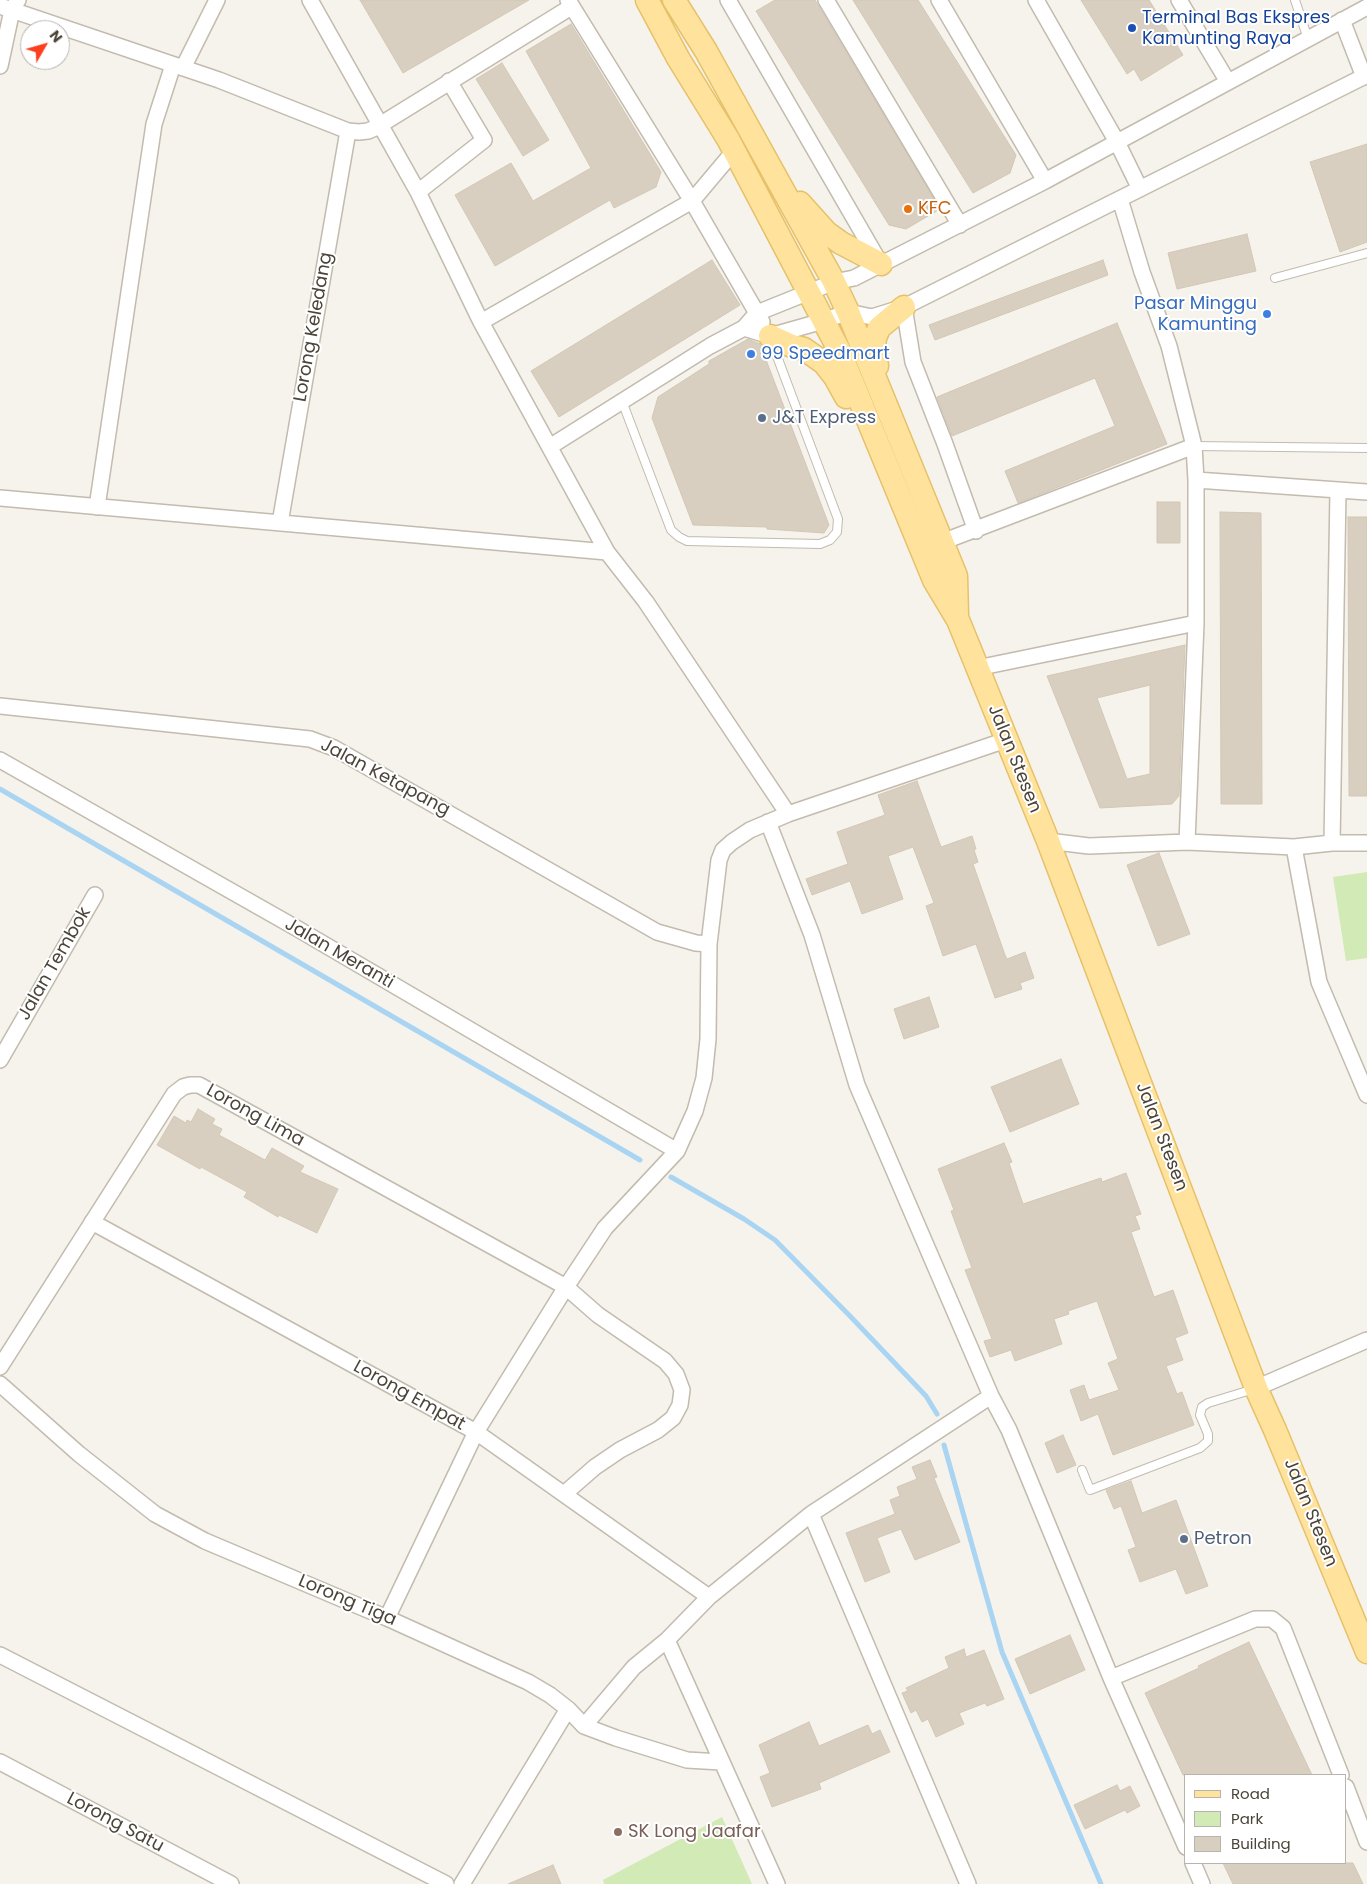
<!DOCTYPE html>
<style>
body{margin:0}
#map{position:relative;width:1367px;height:1884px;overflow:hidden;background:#f6f3ec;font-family:Poppins,sans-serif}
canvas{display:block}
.legend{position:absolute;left:1184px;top:1774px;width:162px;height:90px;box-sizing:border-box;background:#fff;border:1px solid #b7b4b0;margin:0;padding:6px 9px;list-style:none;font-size:15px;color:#4b4439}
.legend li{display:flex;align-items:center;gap:10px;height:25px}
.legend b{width:25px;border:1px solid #b7b4b0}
.north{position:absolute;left:20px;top:20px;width:50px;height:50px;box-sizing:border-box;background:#fff;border:1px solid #b7b4b0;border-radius:50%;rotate:52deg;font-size:14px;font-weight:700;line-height:20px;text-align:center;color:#4b4439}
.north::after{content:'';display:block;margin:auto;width:18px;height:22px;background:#fc3f1d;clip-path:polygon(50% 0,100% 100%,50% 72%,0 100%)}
</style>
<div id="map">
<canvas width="1367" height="1884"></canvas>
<ul class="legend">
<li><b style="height:6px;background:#ffe39c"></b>Road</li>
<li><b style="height:14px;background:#d2eab5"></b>Park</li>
<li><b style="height:14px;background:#d8cfc1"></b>Building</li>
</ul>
<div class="north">N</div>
</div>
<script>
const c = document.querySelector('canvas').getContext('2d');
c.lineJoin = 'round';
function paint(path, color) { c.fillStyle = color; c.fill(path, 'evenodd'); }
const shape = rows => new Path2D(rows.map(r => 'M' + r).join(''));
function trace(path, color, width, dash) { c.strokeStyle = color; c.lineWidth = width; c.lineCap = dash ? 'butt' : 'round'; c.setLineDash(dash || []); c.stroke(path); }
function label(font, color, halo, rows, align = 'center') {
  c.font = font + ' Poppins,sans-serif'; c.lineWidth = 4; c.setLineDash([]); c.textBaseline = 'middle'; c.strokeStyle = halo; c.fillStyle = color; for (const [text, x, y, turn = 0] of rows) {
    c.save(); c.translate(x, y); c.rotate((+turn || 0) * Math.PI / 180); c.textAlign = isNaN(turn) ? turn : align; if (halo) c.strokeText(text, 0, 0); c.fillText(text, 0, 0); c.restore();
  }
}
const green = shape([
 [1367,872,1367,958,1346,961,1333,877],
 [722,1817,752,1884,604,1884,603,1880]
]);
const stream = shape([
 [0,789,640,1160],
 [671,1177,744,1219,775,1240,849,1315,926,1396,937,1414],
 [944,1445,1002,1652,1101,1884]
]);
const building = shape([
 [360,0,529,0,403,73,360,0],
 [775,0,815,0,940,209,906,229,889,225,756,11,775,0],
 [853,0,918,0,1016,155,1010,173,973,193,853,0],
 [1081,0,1149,0,1183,55,1141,81,1134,69,1127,74,1081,0],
 [571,24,661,172,656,187,614,208,610,200,495,266,455,195,511,163,533,201,591,168,526,51,571,24],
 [502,63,549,140,523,156,476,79,502,63],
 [1367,144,1367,242,1340,252,1310,162,1367,144],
 [1247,234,1256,271,1177,289,1168,253,1247,234],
 [712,260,740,305,559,417,531,371,712,260],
 [1103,260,1108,275,935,340,929,325,1103,260],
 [1117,323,1167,444,1018,503,1005,471,1115,426,1095,378,952,436,937,397,1117,323],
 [748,339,760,344,829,525,824,533,767,529,767,527,693,525,652,418,658,397,709,364,709,361,748,339],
 [1157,502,1180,502,1180,543,1157,543,1157,502],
 [1220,512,1261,513,1262,804,1221,804,1220,512],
 [1348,517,1367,517,1367,796,1349,796,1348,517],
 [1185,645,1179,796,1172,804,1100,808,1047,676,1185,645],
 [1150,685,1150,774,1127,779,1097,698,1150,685],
 [917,781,941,847,972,836,976,849,974,850,978,862,973,864,1005,955,1007,959,1025,952,1034,978,1020,983,1022,989,995,998,976,944,943,956,926,906,934,903,913,847,888,856,903,899,862,914,850,881,812,895,806,879,848,864,837,832,885,815,878,795,917,781],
 [1159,853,1190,934,1158,946,1127,865,1159,853],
 [929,997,939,1027,904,1039,894,1009,929,997],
 [1061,1059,1079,1104,1010,1132,991,1087,1061,1059],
 [198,1109,215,1119,212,1124,222,1129,219,1135,265,1160,272,1148,304,1166,300,1172,338,1189,317,1233,279,1215,278,1217,244,1197,247,1192,201,1167,200,1169,157,1145,174,1116,186,1123,187,1120,191,1122,198,1109],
 [1004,1143,1012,1162,1009,1163,1023,1204,1101,1178,1102,1182,1126,1173,1141,1214,1135,1216,1140,1229,1131,1232,1154,1297,1173,1290,1188,1333,1175,1338,1183,1360,1166,1366,1177,1394,1182,1392,1194,1425,1113,1455,1098,1414,1081,1421,1070,1390,1084,1385,1089,1400,1119,1390,1108,1363,1118,1359,1097,1301,1068,1311,1069,1314,1054,1319,1062,1344,1015,1361,1011,1350,990,1357,984,1341,992,1339,965,1270,972,1268,951,1211,954,1210,938,1169,1004,1143],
 [1063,1435,1076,1465,1057,1473,1045,1443,1063,1435],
 [930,1460,937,1477,934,1478,960,1542,915,1560,901,1529,877,1538,890,1572,865,1582,846,1533,895,1514,890,1500,900,1496,897,1487,917,1479,912,1467,930,1460],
 [1131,1481,1142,1513,1176,1500,1208,1586,1186,1594,1176,1569,1140,1582,1128,1550,1136,1547,1121,1506,1114,1509,1106,1490,1131,1481],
 [1070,1635,1085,1670,1030,1694,1015,1659,1070,1635],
 [1249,1642,1312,1775,1183,1775,1145,1693,1199,1668,1198,1666,1249,1642],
 [964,1649,966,1657,984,1650,1004,1699,987,1706,985,1703,959,1713,964,1724,936,1737,928,1719,922,1722,916,1710,911,1713,902,1693,908,1691,906,1688,949,1668,945,1657,964,1649],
 [809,1722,819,1746,868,1725,872,1734,880,1730,890,1752,819,1783,821,1789,772,1807,760,1777,770,1773,759,1745,809,1722],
 [1117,1785,1120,1791,1130,1786,1140,1806,1127,1813,1125,1810,1085,1829,1074,1805,1117,1785],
 [1223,1863,1353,1863,1363,1884,1233,1884,1223,1863],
 [553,1865,561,1884,508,1884,553,1865]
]);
const lane = shape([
 [1295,0,1308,39],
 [1275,278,1367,253],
 [622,401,671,530,679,537,687,541,820,544,830,540,837,532,838,519,772,343],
 [1194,446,1367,448],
 [1082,1470,1090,1490,1200,1448,1208,1441,1208,1434,1200,1415,1202,1407,1208,1403,1254,1389]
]);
const street = shape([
 [310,0,418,192,481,322,607,552,646,602,788,814],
 [568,0,692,201,762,322],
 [728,0,880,263],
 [826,0,960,225],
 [939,0,1045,181],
 [1036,0,1117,142,1140,189],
 [1179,0,1228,82],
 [0,6,219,80,348,131,359,132,368,131,375,128,571,7],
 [1342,20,1364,77],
 [0,66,12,10,18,0],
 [183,68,217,0],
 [418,192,484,140,449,81],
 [1120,199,1142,272,1169,346,1194,446,1196,480,1196,623,1187,842],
 [904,307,913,362,945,444,976,531],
 [481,322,692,201,734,151],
 [744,328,770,336,823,321,848,312,872,317,904,307,1367,75],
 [551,446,710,346,744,328,757,313,834,282,854,278,1045,181,1367,7],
 [1196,480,1367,492],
 [0,498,607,552],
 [97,507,154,124,173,65],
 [280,523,348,131],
 [942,542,1194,446],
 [977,668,1196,623],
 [0,706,310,739,334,748,657,932,696,943,709,944],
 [0,760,298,929,677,1151],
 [768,822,812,935,857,1085,991,1396,1009,1430,1111,1678,1186,1847],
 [1048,841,1089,846,1187,842,1294,847,1332,843,1367,843],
 [1332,843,1338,491],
 [1294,847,1319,982,1367,1095],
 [0,1060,95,895],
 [92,1222,476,1432,709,1597],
 [0,1367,174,1094,183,1087,190,1085,199,1085,566,1287,598,1315,665,1361,676,1374,682,1390,680,1405,673,1418,658,1430,620,1450,595,1467,564,1494],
 [0,1384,79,1454,155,1514,205,1541,387,1618,528,1682,550,1695,568,1709,584,1726,616,1738,687,1760,721,1762],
 [1256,1388,1367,1340],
 [811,1514,968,1884],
 [387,1618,476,1432,566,1287,605,1228,677,1151,695,1111,704,1078,708,1039,709,944,719,860,723,850,732,842,750,830,788,814,1006,740],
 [667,1640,777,1884],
 [0,1655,446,1884],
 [1111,1678,1255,1619,1272,1619,1283,1628,1341,1775],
 [584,1726,634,1667,667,1640,709,1597,811,1514,991,1396],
 [0,1762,231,1884],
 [1346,1787,1367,1842],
 [1193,1863,1202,1884],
 [462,1884,568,1709]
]);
const primary = shape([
 [647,0,678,58,728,139,839,350,934,580,958,620,1048,841,1256,1388,1275,1430,1367,1652],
 [674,0,706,51,834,282,848,312,956,576,957,617],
 [800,203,827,233,841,243,881,264],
 [770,336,792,346,804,349,824,363,835,377,846,397],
 [877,366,874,347,875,338,879,328,904,307]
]);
const markers = [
 [1132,28,5,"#1a4fb4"],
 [908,209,5,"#e8710a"],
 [1267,314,5,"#3f7fe0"],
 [751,354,5,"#3f7fe0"],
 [762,418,5,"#5c6f8a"],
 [1184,1539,5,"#5c6f8a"],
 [618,1832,5,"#8d6e63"]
];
const transitNames = [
 ["Terminal Bas Ekspres",1142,18],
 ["Kamunting Raya",1142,39]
];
const foodNames = [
 ["KFC",918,209]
];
const shopNames = [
 ["Pasar Minggu",1257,304],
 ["Kamunting",1257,325],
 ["99 Speedmart",761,354,"left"]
];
const streetNames = [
 ["Lorong Keledang",314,327,-80],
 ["Jalan Stesen",1014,759,68],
 ["Jalan Ketapang",385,778,28],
 ["Jalan Meranti",339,954,30],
 ["Jalan Tembok",55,964,-60],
 ["Lorong Lima",255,1116,29],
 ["Jalan Stesen",1161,1137,69],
 ["Lorong Empat",409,1396,29],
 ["Jalan Stesen",1310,1513,68],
 ["Lorong Tiga",347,1601,23],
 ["Lorong Satu",115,1823,28]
];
const serviceNames = [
 ["J&T Express",772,418],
 ["Petron",1194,1539]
];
const educationNames = [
 ["SK Long Jaafar",628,1832]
];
paint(green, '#d2eab5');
trace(stream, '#a9d4f2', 5);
paint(building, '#d8cfc1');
trace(building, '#d3c7b4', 1);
trace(lane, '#c2bbae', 10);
trace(street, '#c2bbae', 18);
trace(primary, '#e6c16a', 25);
trace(lane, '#fff', 8);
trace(street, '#fff', 15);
trace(primary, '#ffe39c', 22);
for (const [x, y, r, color] of markers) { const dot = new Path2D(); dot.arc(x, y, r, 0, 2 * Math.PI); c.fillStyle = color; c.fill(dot); trace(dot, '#fff', 2); }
label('18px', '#164399', '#fff', transitNames, 'left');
label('18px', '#c56008', '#fff', foodNames, 'left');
label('18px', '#366cbe', '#fff', shopNames, 'right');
label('18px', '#4b4439', '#fff', streetNames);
label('18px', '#4e5e75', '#fff', serviceNames, 'left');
label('18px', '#785e54', '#fff', educationNames, 'left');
</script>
